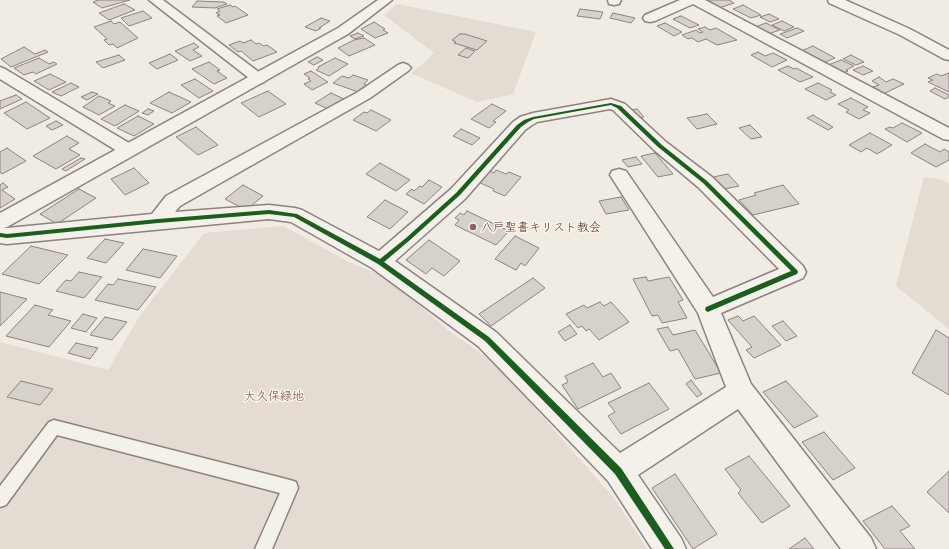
<!DOCTYPE html>
<meta charset="utf-8">
<style>
body{margin:0}
canvas{display:block;background:#f0ebe3}
</style>
<canvas width="949" height="549"></canvas>
<script>
const c = document.querySelector('canvas').getContext('2d');
c.lineJoin = 'round';
function paint(path, color) { c.fillStyle = color; c.fill(path, 'evenodd'); }
const shape = rows => new Path2D(rows.map(r => 'M' + r).join(''));
function trace(path, color, width, dash) { c.strokeStyle = color; c.lineWidth = width; c.lineCap = dash ? 'butt' : 'round'; c.setLineDash(dash || []); c.stroke(path); }
function label(font, color, halo, rows, align = 'center') {
  c.font = font + ' Mali,"Klee One",sans-serif'; c.lineWidth = 3; c.setLineDash([]); c.textBaseline = 'middle'; c.strokeStyle = halo; c.fillStyle = color; for (const [text, x, y, turn = 0] of rows) {
    c.save(); c.translate(x, y); c.rotate((+turn || 0) * Math.PI / 180); c.textAlign = isNaN(turn) ? turn : align; if (halo) c.strokeText(text, 0, 0); c.fillText(text, 0, 0); c.restore();
  }
}
const green = shape([
 [397,4,536,32,513,94,477,102,411,73,425,62,434,53,384,15],
 [924,177,940,179,949,184,949,329,896,286],
 [283,226,349,262,388,278,450,332,495,363,614,498,647,549,0,549,0,342,108,370,139,317,204,233]
]);
const building = shape([
 [98,0,130,0,102,8,93,2,98,0],
 [708,0,729,0,734,3,719,8,708,0],
 [197,1,224,2,227,4,215,8,192,7,197,1],
 [124,4,135,10,109,20,99,13,124,4],
 [230,5,233,7,235,6,248,15,226,23,217,16,220,15,216,13,220,11,217,9,230,5],
 [743,5,761,15,751,18,733,9,743,5],
 [580,9,603,12,600,19,577,16,580,9],
 [143,11,152,18,129,26,121,18,143,11],
 [613,13,635,18,631,23,610,18,613,13],
 [769,14,779,19,770,22,760,17,769,14],
 [681,16,699,25,690,28,673,19,681,16],
 [321,18,330,21,319,28,321,28,316,31,305,27,321,18],
 [111,21,114,24,120,22,138,38,117,48,113,44,109,45,104,40,107,39,94,27,111,21],
 [782,21,794,27,784,31,772,25,782,21],
 [374,22,385,29,383,30,388,33,375,38,361,29,374,22],
 [665,23,682,32,674,36,657,26,665,23],
 [766,23,780,30,768,34,755,27,766,23],
 [705,27,710,30,716,28,737,40,717,45,706,39,698,42,692,38,688,39,682,35,696,30,700,33,703,32,698,29,705,27],
 [797,28,804,31,787,38,780,34,797,28],
 [358,33,364,36,355,39,350,36,358,33],
 [460,34,465,34,487,41,477,50,454,43,456,42,452,40,460,34],
 [364,38,375,45,349,56,338,48,354,40,364,38],
 [251,40,256,44,259,43,264,46,267,45,277,52,253,61,241,51,238,52,229,45,240,41,243,43,251,40],
 [194,43,199,47,193,50,202,56,190,61,175,51,194,43],
 [813,46,835,58,823,63,801,51,813,46],
 [24,47,35,54,45,50,48,52,11,67,1,59,24,47],
 [466,48,475,51,468,58,458,55,466,48],
 [758,52,765,56,773,53,787,60,772,67,751,55,758,52],
 [170,54,178,60,157,69,149,63,170,54],
 [119,55,125,60,103,68,96,62,119,55],
 [851,55,864,62,856,65,843,59,851,55],
 [317,57,323,60,314,65,308,62,317,57],
 [39,58,49,64,54,62,57,64,36,74,33,72,24,75,14,68,39,58],
 [335,58,348,64,329,76,316,70,319,68,318,67,335,58],
 [841,60,854,66,846,70,848,71,843,73,828,65,841,60],
 [209,62,220,70,217,71,227,78,214,84,192,69,209,62],
 [788,66,794,69,796,68,813,77,800,82,778,70,788,66],
 [863,66,873,71,863,75,853,70,863,66],
 [311,71,328,82,312,90,304,84,311,81,308,79,310,78,304,74,311,71],
 [949,73,949,92,928,82,933,80,928,78,937,74,941,76,949,73],
 [50,74,66,82,49,90,34,81,50,74],
 [353,75,368,80,364,84,366,85,358,92,333,83,342,76,349,78,353,75],
 [879,77,886,82,893,79,904,84,883,94,873,87,879,85,872,81,879,77],
 [195,79,213,91,199,98,181,85,195,79],
 [71,83,79,87,61,96,52,92,71,83],
 [818,83,832,90,830,92,836,95,826,100,805,89,818,83],
 [935,88,949,95,949,97,945,99,930,91,935,88],
 [268,91,286,104,259,117,241,103,268,91],
 [92,92,98,94,87,100,81,97,92,92],
 [169,92,191,102,172,113,150,103,169,92],
 [331,93,344,99,328,109,315,103,331,93],
 [16,95,22,99,0,109,0,101,16,95],
 [99,96,111,101,108,103,115,106,99,115,83,107,99,96],
 [851,98,868,107,863,110,870,113,859,119,846,112,849,110,838,104,851,98],
 [26,102,50,118,27,129,4,113,26,102],
 [492,104,506,111,493,121,496,122,489,128,471,119,492,104],
 [125,105,139,111,115,126,101,119,125,105],
 [148,109,154,111,148,115,142,113,148,109],
 [637,109,644,117,638,118,631,110,637,109],
 [371,110,391,120,376,131,353,120,364,112,367,113,371,110],
 [707,114,717,124,697,129,687,118,707,114],
 [813,115,833,127,828,130,807,118,813,115],
 [138,116,154,124,134,136,117,128,138,116],
 [56,121,63,125,52,130,46,126,56,121],
 [902,123,922,133,907,142,885,129,890,127,893,128,902,123],
 [750,125,762,137,751,139,739,128,750,125],
 [196,127,218,145,198,155,176,137,196,127],
 [461,129,480,138,472,145,453,136,461,129],
 [870,133,892,145,877,154,867,148,861,152,849,145,870,133],
 [67,136,79,143,69,149,80,155,56,169,33,156,67,136],
 [925,144,940,152,944,149,949,152,949,160,936,167,911,153,925,144],
 [7,148,26,161,2,174,0,172,0,152,7,148],
 [655,153,673,174,658,177,641,156,655,153],
 [636,157,642,164,628,167,622,160,636,157],
 [81,158,85,159,66,171,62,169,81,158],
 [380,163,410,180,396,191,366,174,380,163],
 [134,168,149,183,125,195,111,179,134,168],
 [488,170,494,173,496,170,506,174,509,172,521,177,505,196,493,191,494,189,478,182,488,170],
 [728,174,739,186,724,189,713,177,728,174],
 [429,180,442,187,424,204,406,194,412,189,414,191,420,186,422,187,429,180],
 [3,183,8,187,2,190,15,199,0,208,0,185,3,183],
 [243,185,263,196,246,210,225,199,243,185],
 [783,185,799,204,753,215,739,200,756,195,754,193,783,185],
 [79,189,96,198,57,224,40,214,79,189],
 [621,197,629,210,606,214,599,201,621,197],
 [385,200,408,212,390,229,367,217,385,200],
 [467,211,509,231,496,245,455,225,459,220,455,218,460,213,464,215,467,211],
 [515,236,539,248,525,266,521,263,516,270,495,259,515,236],
 [105,239,124,243,106,263,87,258,105,239],
 [429,240,460,261,444,276,432,268,426,274,406,260,429,240],
 [31,246,68,255,39,284,2,274,31,246],
 [143,249,177,256,160,278,126,270,143,249],
 [79,272,102,277,84,298,56,291,66,280,71,281,79,272],
 [646,277,648,281,669,277,683,300,678,302,687,318,662,323,658,315,652,316,633,279,646,277],
 [533,278,545,288,491,326,479,314,533,278],
 [118,279,156,287,138,310,95,300,108,284,113,285,118,279],
 [0,292,27,299,0,326,0,292],
 [600,302,604,306,611,302,629,322,599,340,589,329,586,331,582,326,578,328,566,314,584,305,587,308,600,302],
 [35,305,53,310,48,315,71,321,49,347,6,336,35,305],
 [83,314,97,318,86,332,71,328,83,314],
 [738,316,743,321,754,316,781,345,754,358,746,350,752,347,728,320,738,316],
 [105,317,127,322,112,340,90,335,105,317],
 [783,321,797,336,786,341,772,326,783,321],
 [570,325,577,334,565,341,558,332,570,325],
 [668,327,673,335,695,330,721,373,695,379,678,349,670,351,657,329,668,327],
 [936,330,949,338,949,395,912,373,936,330],
 [76,343,98,348,90,359,68,353,76,343],
 [593,363,603,377,611,373,621,388,578,409,562,385,568,382,565,376,593,363],
 [691,380,702,394,697,397,686,384,691,380],
 [21,381,53,389,40,405,7,397,21,381],
 [786,381,818,416,794,428,763,392,786,381],
 [649,383,669,409,621,434,608,416,615,412,608,403,649,383],
 [824,432,855,468,833,480,802,442,824,432],
 [749,456,790,506,762,523,738,493,741,490,725,469,749,456],
 [949,471,949,513,927,492,949,471],
 [675,474,717,534,693,549,652,488,675,474],
 [892,506,910,526,900,531,915,549,885,549,863,521,892,506],
 [805,538,814,549,789,549,802,540,805,538]
]);
const service = shape([
 [54,420,290,480,296,482,298,488,272,549,255,549,280,493,57,435,6,505,0,507,0,486,49,422,54,420]
]);
const minor = shape([
 [149,0,163,0,264,76,267,79,264,82,259,84,254,82,149,0],
 [608,0,621,0,619,4,614,5,609,4,608,0],
 [680,0,705,0,949,128,949,140,943,139,693,4,655,21,650,22,645,21,643,18,645,15,680,0],
 [828,0,845,0,910,29,949,50,949,60,944,59,900,35,829,3,828,0],
 [403,63,408,65,411,68,408,71,370,98,180,206,175,212,269,205,295,208,302,210,379,251,451,189,513,122,520,117,533,113,611,99,625,104,666,142,712,177,803,266,806,272,803,278,721,313,751,384,871,538,876,549,841,549,738,409,638,475,681,538,686,549,652,549,608,481,478,346,372,268,291,222,269,219,7,244,0,243,0,227,7,228,152,214,166,196,358,92,398,65,403,63],
 [610,109,613,110,654,150,698,187,779,269,713,297,626,171,619,169,612,171,610,175,698,313,726,387,620,453,496,332,395,261,465,199,525,130,532,125,537,122,610,109],
 [0,67,5,69,134,146,137,150,134,154,128,156,122,154,0,79,0,67]
]);
const tertiary = shape([
 [378,0,392,0,348,34,7,227,0,229,0,213,338,28,378,0]
]);
const cycleway = shape([
 [611,103,621,106,662,145,707,181,797,270,798,272,797,274,710,311,708,312,706,311,705,309,706,307,791,271,703,183,658,147,617,108,611,105,534,119,528,122,521,127,460,195,410,240,384,262,489,337,621,468,674,549,665,549,615,474,485,341,378,264,294,217,269,214,158,223,7,238,0,237,0,233,7,234,158,219,269,210,297,214,380,259,406,238,456,193,517,125,524,120,533,117,611,103]
]);
const markers = [
 [473,227,4,"#84666b"]
];
const poiNames = [
 ["八戸聖書キリスト教会",481,227]
];
const parkNames = [
 ["大久保緑地",274,396]
];
paint(green, '#e4dbd2');
paint(building, '#d7d1cc');
trace(building, '#8d8281', 1);
trace(service, '#8d8281', 3);
trace(minor, '#8d8281', 3);
trace(tertiary, '#8d8281', 3);
paint(service, '#f4f1eb');
paint(minor, '#f4f1eb');
paint(tertiary, '#f4f1eb');
paint(cycleway, '#1b5e20');
for (const [x, y, r, color] of markers) { const dot = new Path2D(); dot.arc(x, y, r, 0, 2 * Math.PI); c.fillStyle = color; c.fill(dot); trace(dot, '#fcf5e5', 1.5); }
label('12px', '#4a1f2b', '#fcf5e5', poiNames, 'left');
label('12px', '#6e4b51', '#fcf5e5', parkNames);
</script>
